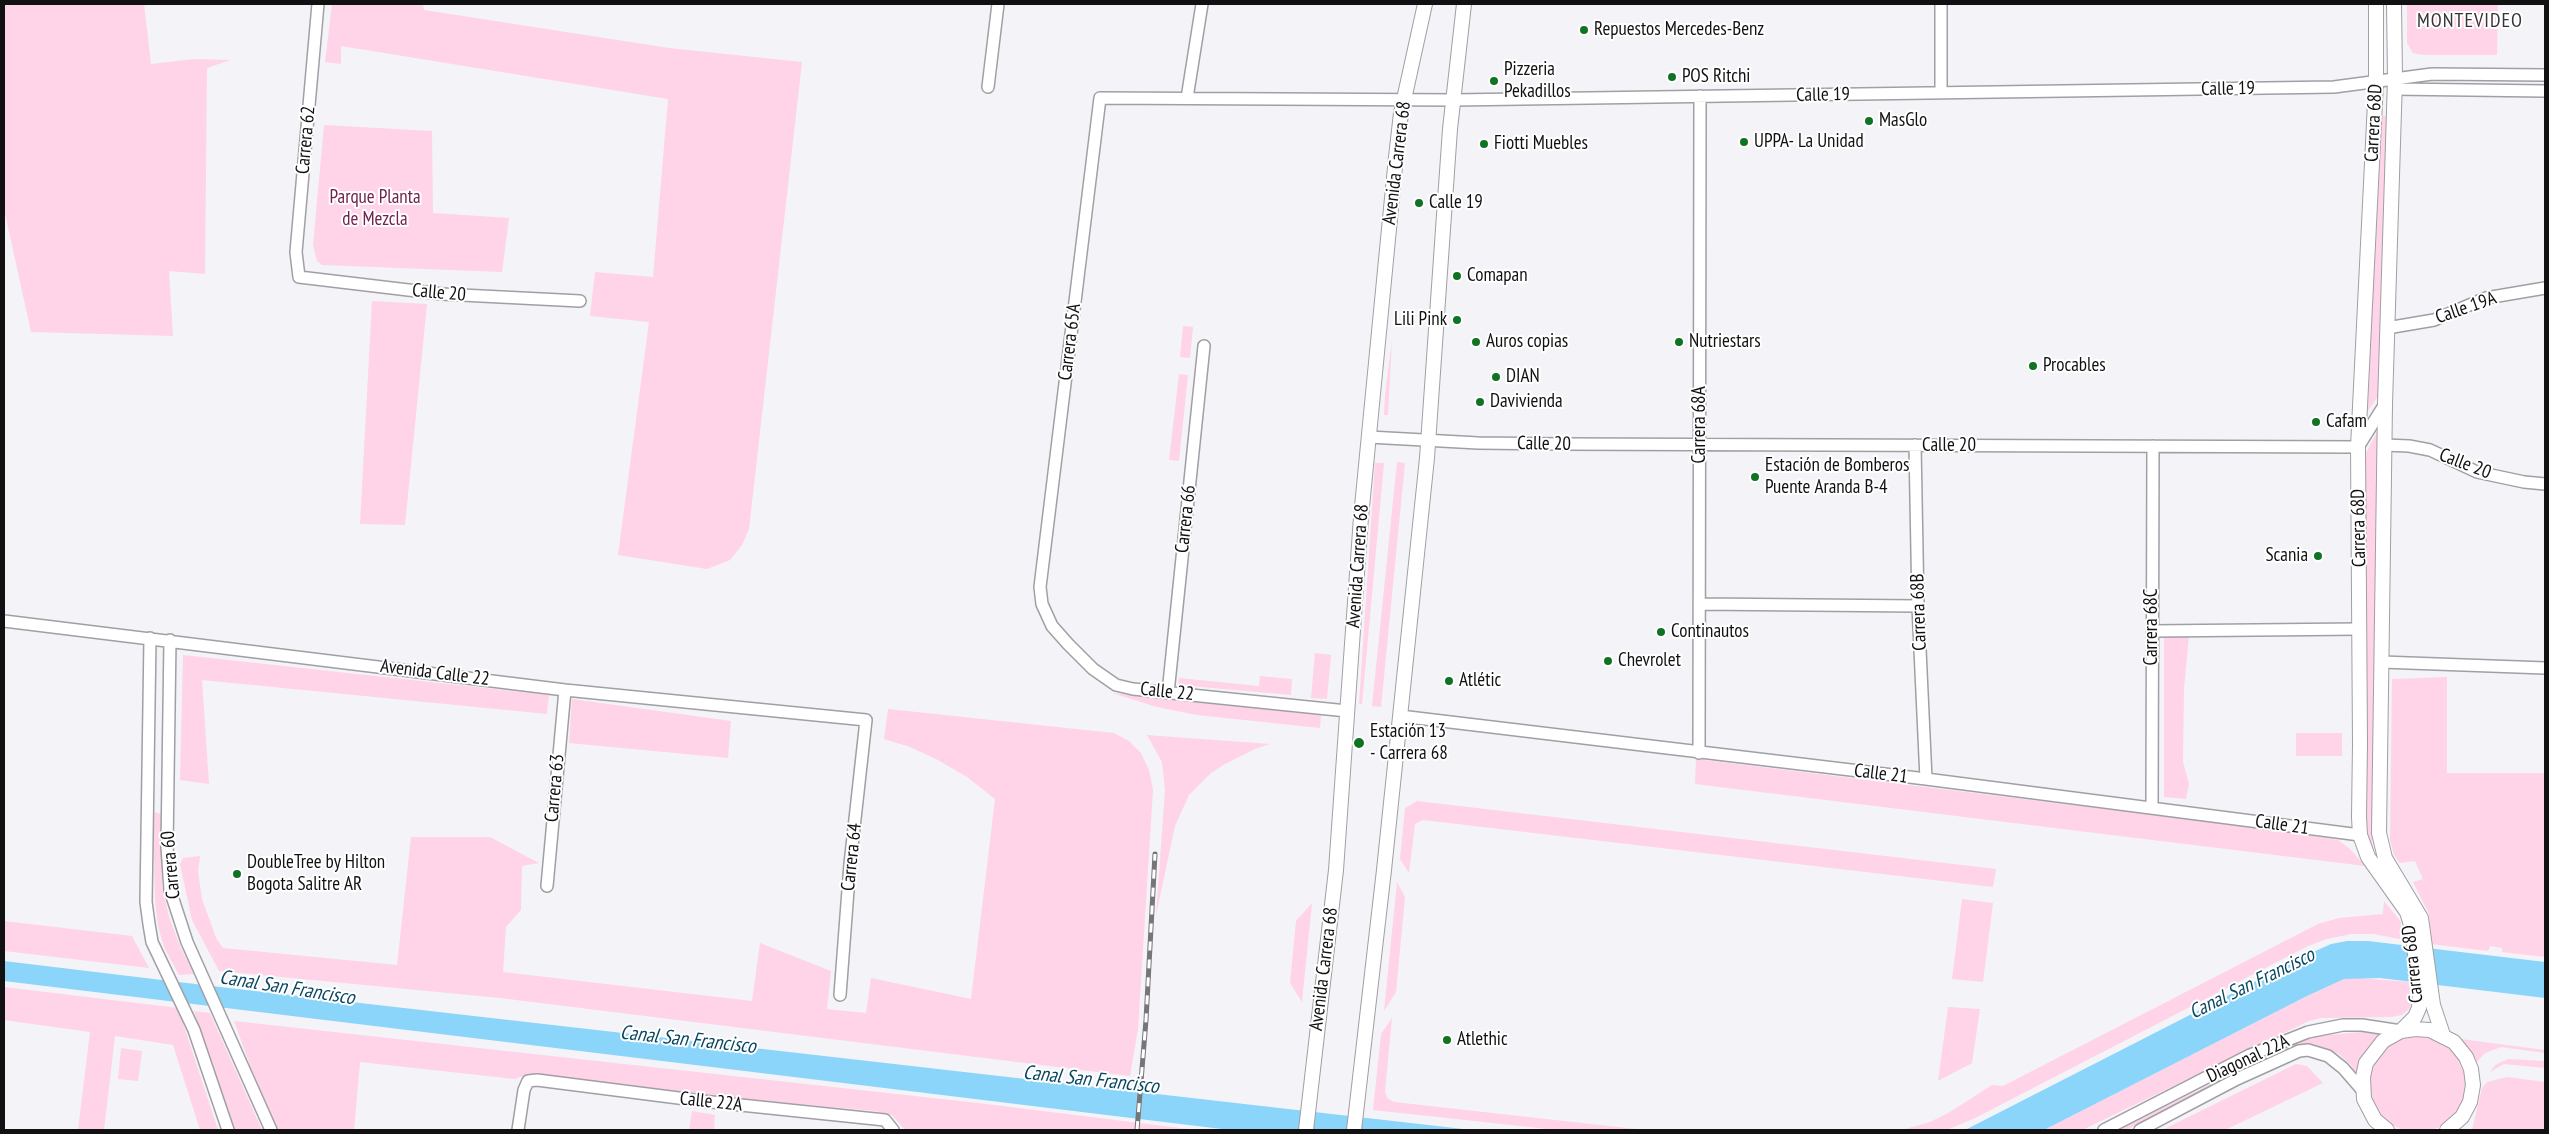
<!DOCTYPE html>
<meta charset="utf-8">
<style>
body{margin:0}
#map{position:relative;width:2549px;height:1134px;overflow:hidden;background:#f4f3f8;font-family:"PT Sans Narrow",sans-serif}
canvas{display:block}
.frame{position:absolute;inset:0;border:5px solid #111112;pointer-events:none}
</style>
<div id="map">
<canvas width="2549" height="1134"></canvas>
<div class="frame"></div>
</div>
<script>
const c = document.querySelector('canvas').getContext('2d');
c.lineJoin = 'round';
function paint(path, color) { c.fillStyle = color; c.fill(path, 'evenodd'); }
const shape = rows => new Path2D(rows.map(r => 'M' + r).join(''));
function trace(path, color, width, dash) { c.strokeStyle = color; c.lineWidth = width; c.lineCap = dash ? 'butt' : 'round'; c.setLineDash(dash || []); c.stroke(path); }
function label(font, color, halo, rows, align = 'center') {
  c.font = font + ' "PT Sans Narrow",sans-serif'; c.lineWidth = 4; c.setLineDash([]); c.textBaseline = 'middle'; c.strokeStyle = halo; c.fillStyle = color; for (const [text, x, y, turn = 0] of rows) {
    c.save(); c.translate(x, y); c.rotate((+turn || 0) * Math.PI / 180); c.textAlign = isNaN(turn) ? turn : align; if (halo) c.strokeText(text, 0, 0); c.fillText(text, 0, 0); c.restore();
  }
}
const green = shape([
 [4,4,144,4,151,64,194,59,230,60,207,68,205,274,169,271,173,336,31,332,4,209],
 [332,4,423,4,424,10,669,48,802,62,749,529,742,545,730,560,707,569,618,555,649,322,590,316,595,272,653,277,668,99,341,46,341,64,325,62],
 [2407,4,2498,4,2497,55,2424,55,2413,53,2407,43],
 [2379,116,2387,116,2378,396,2368,411],
 [324,125,432,131,433,213,509,218,502,272,322,265,317,261,313,245],
 [372,301,427,304,405,525,360,524],
 [1183,326,1193,327,1190,358,1180,357],
 [1392,340,1388,415,1384,415,1385,395],
 [1179,374,1188,375,1179,461,1169,460],
 [2379,428,2372,803,2372,841,2375,857,2365,830,2366,453],
 [1397,462,1405,463,1381,707,1372,706],
 [1375,463,1384,463,1362,704,1359,704],
 [2189,635,2184,689,2183,762,2189,784,2186,799,2164,797,2164,636],
 [1315,653,1331,655,1327,699,1311,698],
 [183,655,549,695,547,714,202,680,209,784,180,780],
 [1260,676,1292,679,1291,695,1178,685,1179,678,1259,686],
 [2447,677,2447,773,2545,773,2545,957,2502,952,2502,948,2490,946,2488,951,2431,944,2429,914,2413,882,2423,879,2415,861,2400,863,2394,855,2390,840,2392,679],
 [1112,693,1321,715,1320,728,1197,715,1157,707],
 [572,699,731,721,728,758,569,743],
 [888,709,1114,733,1129,741,1141,753,1149,770,1153,790,1138,1029,1130,1076,500,998,219,971,192,920,180,864,183,858,200,856,198,872,202,899,216,938,223,948,397,965,411,837,490,837,539,863,522,866,521,910,506,927,503,972,752,1001,760,943,831,971,827,1009,866,1013,871,978,971,999,995,799,967,777,938,760,910,747,884,739],
 [2296,733,2342,733,2342,756,2296,756],
 [1147,735,1270,744,1255,749,1225,764,1211,773,1189,795,1175,826,1156,915,1165,790,1162,762],
 [1696,759,2276,830,2338,840,2350,849,2365,866,1695,784],
 [1417,801,1996,869,1993,887,1423,820,1415,824,1409,873,1400,859,1405,808],
 [153,812,161,814,162,886,169,917,180,946,194,974,179,975,164,947,158,926,155,900],
 [1397,882,1405,897,1396,992,1384,1011],
 [1962,899,1993,903,1983,982,1952,979],
 [2384,901,2401,922,2400,939,2373,934,2351,934,2327,939,2308,946,1975,1118,1947,1130,1902,1130,1930,1122,1950,1112,1992,1085,2003,1086,2318,924,2339,918,2383,914],
 [1312,903,1302,1002,1290,983,1296,921],
 [4,921,132,936,149,968,4,951],
 [2360,978,2411,982,2414,998,2409,1009,2402,1015,2391,1017,2321,1018,2309,1021,2082,1130,2044,1130,2307,996,2344,979],
 [4,987,178,1008,218,1130,200,1130,173,1045,115,1036,104,1130,78,1130,90,1032,4,1020],
 [1948,1007,1980,1009,1972,1063,1938,1081],
 [194,1011,210,1013,262,1130,234,1130],
 [1392,1018,1385,1091,1387,1098,1394,1102,1645,1130,1557,1130,1373,1110,1381,1034],
 [234,1021,978,1103,1196,1130,905,1130,892,1115,875,1111,677,1093,528,1074,515,1079,360,1062,354,1130,278,1130,251,1068],
 [2362,1032,2383,1035,2357,1076,2351,1065,2340,1055,2325,1048,2304,1045,2287,1049,2126,1130,2119,1130,2286,1046,2318,1036],
 '2370 1084a48 48 0 1 1 96 0a48 48 0 1 1-96 0Z',
 [2461,1039,2545,1050,2545,1053,2501,1047,2485,1053,2476,1063],
 [121,1048,142,1051,138,1081,118,1079],
 [2508,1059,2545,1061,2545,1068,2504,1064,2490,1072,2495,1065],
 [2296,1064,2307,1066,2323,1083,2225,1130,2162,1130],
 [2507,1077,2545,1082,2545,1130,2472,1130,2482,1088,2487,1082],
 [692,1111,715,1115,714,1130,689,1130]
]);
const water = shape([
 [2347,941,2368,941,2545,962,2545,998,2380,978,2344,979,2307,996,2044,1130,1965,1130,2311,953,2331,944],
 [4,961,220,987,1472,1130,1230,1130,4,981]
]);
const minor = shape([
 [318,4,296,252,299,277,442,294,580,301],
 [988,87,998,4],
 [2394,89,2545,91],
 [1941,93,1941,4],
 [1187,98,1202,4],
 [2387,328,2434,320,2486,298,2545,288],
 [1369,437,1478,443,1561,444,2358,447,2385,404],
 [1915,445,1918,606,1926,779],
 [2384,445,2409,446,2430,450,2477,472,2524,482,2545,484],
 [1700,604,1918,606],
 [4,621,565,690,866,720,850,864,840,995],
 [2152,631,2360,629],
 [150,638,146,902,149,924,152,942,194,1030,228,1130],
 [170,640,167,847,170,890,187,942,271,1130],
 [2382,662,2545,668],
 [1168,693,1204,346],
 [1347,711,1133,689,1116,685,1093,669,1068,644,1052,626,1042,604,1040,587,1100,98,1454,100,2334,87,2432,74,2545,75],
 [1400,716,1926,779,2360,835],
 [1699,753,1700,96],
 [2152,807,2153,446],
 [547,886,565,690],
 [518,1130,524,1090,528,1081,537,1080,702,1101,885,1120,893,1130],
 [2104,1130,2250,1055,2308,1032,2343,1025,2362,1025,2401,1031],
 [2140,1130,2237,1079,2299,1051,2308,1050,2328,1056,2343,1068,2363,1091]
]);
const major = shape([
 [2376,4,2376,82,2358,447,2360,744,2359,817,2360,835,2368,857,2407,912,2411,925,2420,989,2419,1008,2415,1017,2401,1031],
 [2394,4,2395,78,2385,404,2379,833,2385,858,2421,918,2433,1005,2443,1035],
 [1306,1130,1336,870,1361,517,1396,157,1401,113,1425,4],
 [1354,1130,1384,870,1427,458,1450,129,1464,4],
 [2387,1130,2375,1120,2364,1099,2363,1077,2366,1063,2383,1041,2401,1031,2415,1029,2430,1030,2454,1042,2466,1057,2471,1069,2473,1085,2470,1102,2462,1117,2447,1130]
]);
const rail = shape([
 [1137,1130,1146,1020,1155,854]
]);
const markers = [
 [1584,30,5,"#0f7323"],
 [1672,77,5,"#0f7323"],
 [1494,81,5,"#0f7323"],
 [1869,121,5,"#0f7323"],
 [1744,142,5,"#0f7323"],
 [1484,144,5,"#0f7323"],
 [1419,203,5,"#0f7323"],
 [1457,276,5,"#0f7323"],
 [1457,320,5,"#0f7323"],
 [1476,342,5,"#0f7323"],
 [1679,342,5,"#0f7323"],
 [2033,366,5,"#0f7323"],
 [1496,377,5,"#0f7323"],
 [1480,402,5,"#0f7323"],
 [2316,422,5,"#0f7323"],
 [1755,477,5,"#0f7323"],
 [2318,556,5,"#0f7323"],
 [1661,632,5,"#0f7323"],
 [1608,661,5,"#0f7323"],
 [1449,681,5,"#0f7323"],
 [1359,743,6,"#0f7323"],
 [237,874,5,"#0f7323"],
 [1447,1040,5,"#0f7323"]
];
const poiNames = [
 ["Repuestos Mercedes-Benz",1594,30],
 ["Pizzeria",1504,70],
 ["Pekadillos",1504,92],
 ["POS Ritchi",1682,77],
 ["MasGlo",1879,121],
 ["UPPA- La Unidad",1754,142],
 ["Fiotti Muebles",1494,144],
 ["Calle 19",1429,203],
 ["Comapan",1467,276],
 ["Lili Pink",1447,320,"right"],
 ["Auros copias",1486,342],
 ["Nutriestars",1689,342],
 ["Procables",2043,366],
 ["DIAN",1506,377],
 ["Davivienda",1490,402],
 ["Cafam",2326,422],
 ["Estación de Bomberos",1765,466],
 ["Puente Aranda B-4",1765,488],
 ["Scania",2308,556,"right"],
 ["Continautos",1671,632],
 ["Chevrolet",1618,661],
 ["Atlétic",1459,681],
 ["Estación 13",1370,732],
 ["- Carrera 68",1370,754],
 ["DoubleTree by Hilton",247,863],
 ["Bogota Salitre AR",247,885],
 ["Atlethic",1457,1040]
];
const streetNames = [
 ["Calle 19",2228,89,-1],
 ["Calle 19",1823,95,-1],
 ["Carrera 68D",2374,123,-87],
 ["Carrera 62",306,140,-85],
 ["Avenida Carrera 68",1397,163,-83],
 ["Calle 20",439,293,5],
 ["Calle 19A",2466,308,-19],
 ["Carrera 65A",1070,342,-83],
 ["Carrera 68A",1700,425,-90],
 ["Calle 20",1544,444,1],
 ["Calle 20",1949,446],
 ["Calle 20",2465,464,21],
 ["Carrera 66",1186,519,-84],
 ["Carrera 68D",2359,528,-91],
 ["Avenida Carrera 68",1358,566,-86],
 ["Carrera 68B",1919,612,-92],
 ["Carrera 68C",2152,627,-90],
 ["Avenida Calle 22",435,673,7],
 ["Calle 22",1167,692,6],
 ["Calle 21",1881,774,7],
 ["Carrera 63",555,788,-85],
 ["Calle 21",2282,825,8],
 ["Carrera 64",852,857,-84],
 ["Carrera 60",171,865,-95],
 ["Carrera 68D",2413,964,-96],
 ["Avenida Carrera 68",1324,969,-83],
 ["Diagonal 22A",2248,1059,-25],
 ["Calle 22A",711,1102,6]
];
const parkNames = [
 ["Parque Planta",375,198],
 ["de Mezcla",375,220]
];
const neighbourhoodNames = [
 ["MONTEVIDEO",2470,21]
];
const waterNames = [
 ["Canal San Francisco",2252,984,-26],
 ["Canal San Francisco",287,988,9],
 ["Canal San Francisco",688,1040,6],
 ["Canal San Francisco",1091,1080,6]
];
paint(green, '#ffd3e8');
paint(water, '#8bd5fb');
trace(minor, '#a09fa3', 14);
trace(major, '#a09fa3', 16);
trace(minor, '#fff', 11);
trace(major, '#fff', 14);
trace(rail, '#767578', 5);
trace(rail, '#fff', 3, [9]);
for (const [x, y, r, color] of markers) { const dot = new Path2D(); dot.arc(x, y, r, 0, 2 * Math.PI); c.fillStyle = color; c.fill(dot); trace(dot, '#fff', 2); }
label('19px', '#111112', '#fff', poiNames, 'left');
label('19px', '#111112', '#fff', streetNames);
label('19px', '#702250', '#fff', parkNames);
c.letterSpacing = '1px';
label('20px', '#363639', '#fff', neighbourhoodNames);
c.letterSpacing = '0px';
label('italic 20px', '#0a4862', '#fff', waterNames);
</script>
